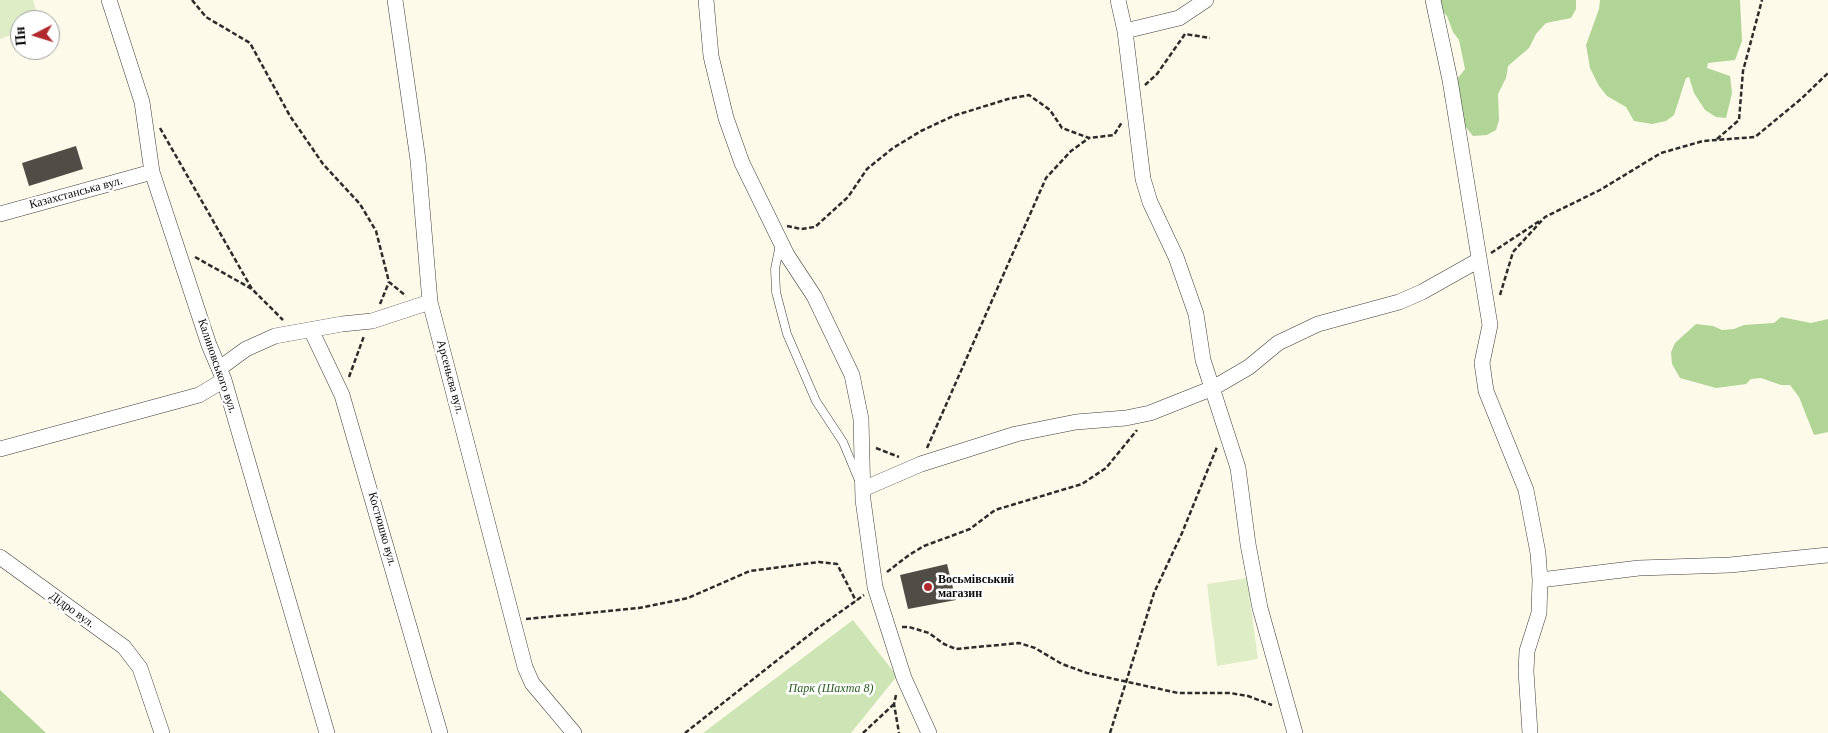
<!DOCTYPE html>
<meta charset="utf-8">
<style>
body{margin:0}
#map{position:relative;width:1828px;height:733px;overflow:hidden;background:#fefae9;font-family:"Times New Roman",serif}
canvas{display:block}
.north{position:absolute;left:10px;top:10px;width:50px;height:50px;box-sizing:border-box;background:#fff;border:1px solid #9d9d9d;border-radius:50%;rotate:265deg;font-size:14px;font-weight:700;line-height:20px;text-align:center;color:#0a0a0a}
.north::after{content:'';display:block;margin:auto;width:18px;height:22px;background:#b12b2e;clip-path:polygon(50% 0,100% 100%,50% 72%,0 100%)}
</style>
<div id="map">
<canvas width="1828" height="733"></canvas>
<div class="north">Пн</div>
</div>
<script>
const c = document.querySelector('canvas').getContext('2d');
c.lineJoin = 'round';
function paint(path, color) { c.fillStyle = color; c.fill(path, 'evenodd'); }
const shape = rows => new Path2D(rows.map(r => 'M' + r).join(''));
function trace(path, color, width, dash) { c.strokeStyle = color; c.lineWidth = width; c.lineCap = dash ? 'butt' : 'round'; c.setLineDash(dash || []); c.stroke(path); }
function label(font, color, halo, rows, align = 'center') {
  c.font = font + ' "Times New Roman",serif'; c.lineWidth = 5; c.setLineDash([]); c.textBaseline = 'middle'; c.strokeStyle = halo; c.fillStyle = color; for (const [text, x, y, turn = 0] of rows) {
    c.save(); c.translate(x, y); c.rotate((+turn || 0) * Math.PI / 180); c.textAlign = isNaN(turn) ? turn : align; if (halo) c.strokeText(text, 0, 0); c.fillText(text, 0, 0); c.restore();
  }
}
const green = shape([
 [853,620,897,676,851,733,703,733]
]);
const forest = shape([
 [1439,0,1576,0,1576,9,1571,18,1546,23,1536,34,1529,48,1508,66,1506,78,1498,94,1499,120,1496,130,1487,135,1473,136,1465,126,1461,105,1448,102,1444,97,1445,84,1458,78,1465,69,1459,40,1453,32,1447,16,1440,9],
 [1600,0,1740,0,1742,41,1735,60,1708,63,1707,68,1730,76,1732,93,1726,118,1716,117,1705,110,1694,93,1689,77,1686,78,1674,115,1666,121,1652,124,1634,121,1626,107,1607,96,1599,86,1590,68,1586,45,1599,9],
 [1781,317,1811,323,1828,319,1828,432,1814,435,1799,397,1790,385,1781,385,1761,378,1751,379,1746,384,1716,388,1680,378,1672,364,1671,352,1675,343,1696,324,1713,326,1722,330,1734,329,1744,325,1774,323],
 [0,690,46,733,0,733]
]);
const pitch = shape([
 [0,0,33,0,39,20,20,20,20,32,0,39],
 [1247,578,1258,659,1217,666,1207,584]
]);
const building = shape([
 [76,146,83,169,29,186,22,163],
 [947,564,956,600,908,609,900,575]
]);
const path = shape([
 [192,0,206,17,250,43,290,116,323,164,360,204,376,231,389,282,406,296],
 [1145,85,1157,74,1185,34,1210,38],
 [160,128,252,289],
 [1717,139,1739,120,1743,71,1762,0],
 [787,226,801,229,815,227,848,197,867,169,893,148,921,131,953,116,1008,99,1029,95,1050,110,1062,128,1089,138,1114,135,1122,122],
 [1491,253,1541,220],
 [195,257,252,289,283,320],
 [1500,295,1513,252,1545,217,1600,190,1661,153,1703,141,1755,137,1801,99,1828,73],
 [380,304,389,282],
 [349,377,364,336],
 [876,448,899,457],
 [927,448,1046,178,1071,151,1089,138],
 [887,572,909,555,924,546,970,529,995,510,1082,484,1106,468,1137,430],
 [526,619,639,608,688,598,750,571,819,562,837,564,856,601],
 [902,627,909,627,929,633,944,644,956,649,1019,643,1035,648,1062,664,1087,673,1178,693,1230,693,1248,696,1272,705],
 [896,695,894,704,899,733],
 [685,733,818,628,864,595],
 [863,733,894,704],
 [1110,733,1154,593,1182,533,1217,447]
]);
const lane = shape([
 [780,244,775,269,776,292,787,334,816,401,843,442,858,478]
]);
const street = shape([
 [109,0,142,102,152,172,209,345,224,380,327,733],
 [395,0,418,160,430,302,525,667,532,683,574,733],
 [706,0,711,56,726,118,742,163,787,255,814,296,852,375,861,419,863,500,875,587,904,678,929,733],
 [1118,0,1125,31,1143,179,1150,202,1176,257,1196,314,1203,360,1238,468,1248,544,1260,608,1295,733],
 [1433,0,1450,80,1490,325,1482,363,1486,391,1526,490,1538,553,1540,580,1539,613,1527,651,1526,671,1530,733],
 [1125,31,1179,18,1206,0],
 [0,214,152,172],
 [311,330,342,395,440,733],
 [220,368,246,349,275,336,342,324,372,321,430,302],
 [0,449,199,395,224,380],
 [863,489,921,464,1016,434,1076,422,1126,418,1150,413,1213,388,1249,367,1278,343,1318,324,1399,302,1422,292,1479,260],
 [0,557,124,647,140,668,162,733],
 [1540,580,1639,568,1730,565,1828,555]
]);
const markers = [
 [928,587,5,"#b12b2e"]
];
const streetNames = [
 ["Казахстанська вул.",76,193,-15],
 ["Калиновського вул.",217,366,71],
 ["Арсеньєва вул.",450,377,75],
 ["Костюшко вул.",382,529,74],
 ["Дідро вул.",72,610,36]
];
const poiNames = [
 ["Восьмівський",938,580],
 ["магазин",938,594]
];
const parkNames = [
 ["Парк (Шахта 8)",831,689]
];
paint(green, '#cde5b5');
paint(forest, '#b0d596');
paint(pitch, '#dfedc7');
paint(building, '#524c47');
trace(lane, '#3d3d3d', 9);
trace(street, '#3d3d3d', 16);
trace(path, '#2c2c2c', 2.5, [5, 2.5]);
trace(lane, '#fff', 8);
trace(street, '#fff', 15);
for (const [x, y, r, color] of markers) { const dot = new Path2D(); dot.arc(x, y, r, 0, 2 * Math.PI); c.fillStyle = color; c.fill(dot); trace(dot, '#fff', 2); }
label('12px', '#0a0a0a', '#fff', streetNames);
label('bold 12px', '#0a0a0a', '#fff', poiNames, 'left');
label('italic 12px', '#2a5d1f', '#fff', parkNames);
</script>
